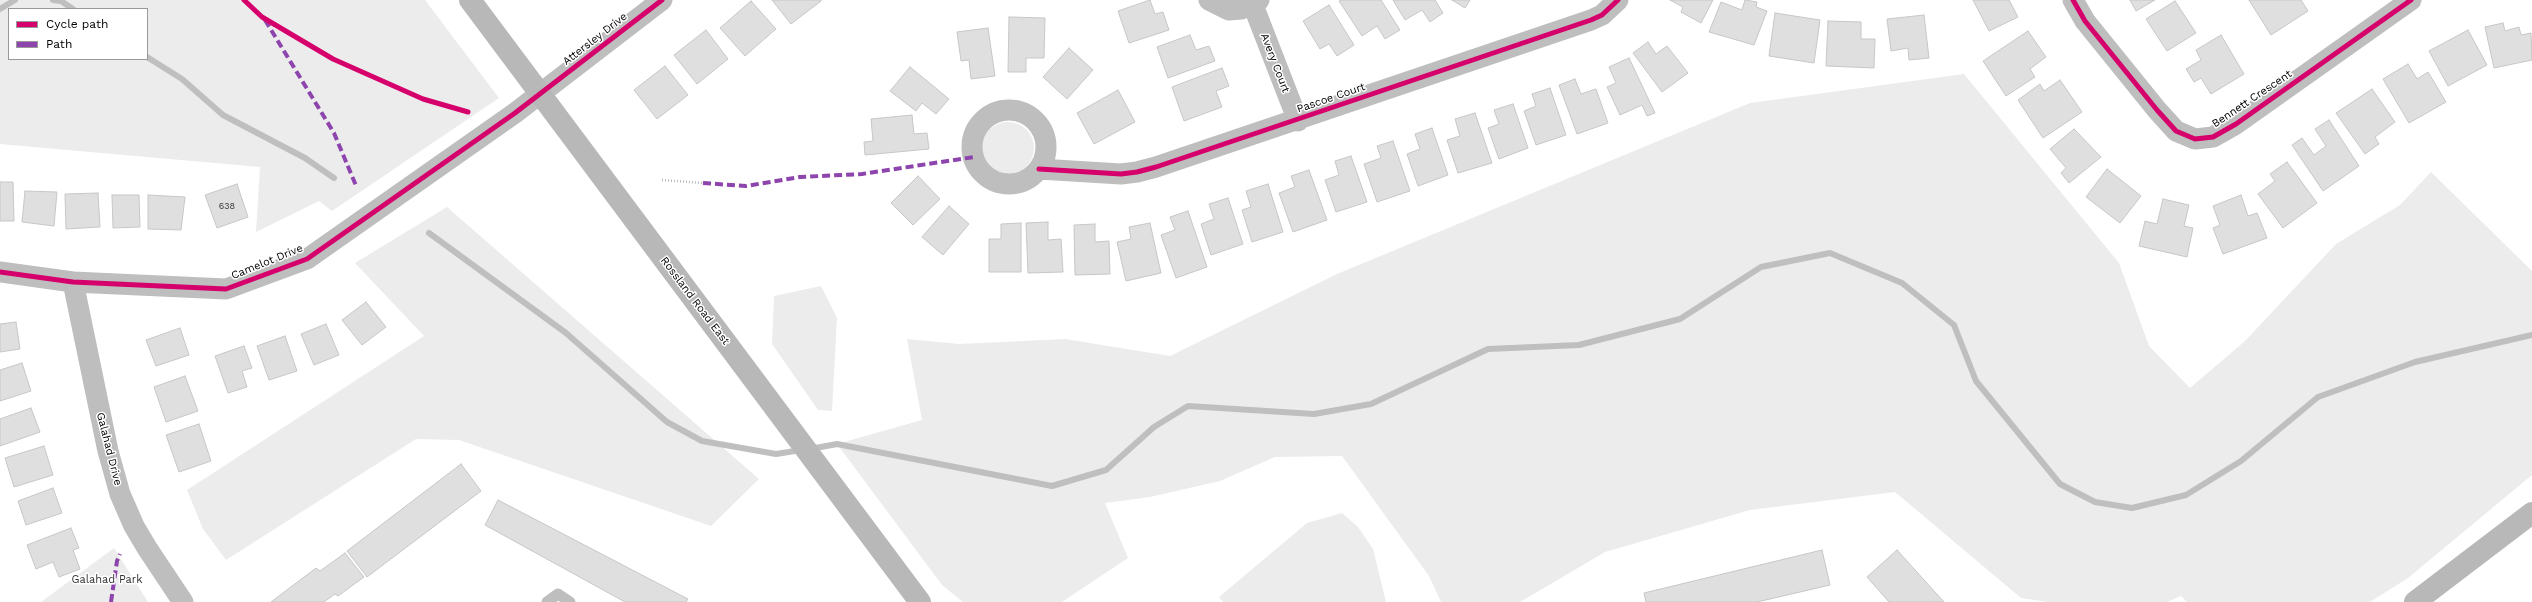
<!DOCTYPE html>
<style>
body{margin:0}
#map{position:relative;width:2532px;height:602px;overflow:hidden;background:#fff;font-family:"Work Sans",sans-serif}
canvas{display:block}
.legend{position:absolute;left:8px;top:8px;width:140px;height:52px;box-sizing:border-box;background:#fff;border:1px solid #999;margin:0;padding:5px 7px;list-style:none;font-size:12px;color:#000}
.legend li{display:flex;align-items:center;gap:8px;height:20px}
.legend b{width:20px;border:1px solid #999}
</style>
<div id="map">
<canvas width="2532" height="602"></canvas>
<ul class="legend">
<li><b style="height:5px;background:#d6006c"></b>Cycle path</li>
<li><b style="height:5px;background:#8e44ad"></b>Path</li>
</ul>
</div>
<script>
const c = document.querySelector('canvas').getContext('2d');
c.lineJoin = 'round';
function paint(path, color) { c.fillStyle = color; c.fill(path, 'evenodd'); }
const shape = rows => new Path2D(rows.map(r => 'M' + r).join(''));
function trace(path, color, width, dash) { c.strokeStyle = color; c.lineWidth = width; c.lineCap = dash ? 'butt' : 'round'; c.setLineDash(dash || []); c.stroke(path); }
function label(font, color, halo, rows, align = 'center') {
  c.font = font + ' "Work Sans",sans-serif'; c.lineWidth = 3; c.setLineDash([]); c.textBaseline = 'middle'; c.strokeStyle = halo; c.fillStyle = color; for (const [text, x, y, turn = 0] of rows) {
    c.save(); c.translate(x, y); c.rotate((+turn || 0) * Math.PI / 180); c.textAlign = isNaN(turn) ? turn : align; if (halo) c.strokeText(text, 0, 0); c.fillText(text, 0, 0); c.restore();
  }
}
const green = shape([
 [0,0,425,0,499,98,332,211,319,201,256,232,260,167,0,144],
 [9,9,147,9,147,59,9,59],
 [1964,74,2119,263,2149,346,2190,388,2245,341,2336,244,2400,205,2431,172,2532,271,2532,475,2408,578,2370,602,2187,602,2181,596,2167,602,2048,602,2021,598,1895,492,1750,510,1605,552,1520,602,1441,602,1429,576,1342,456,1275,457,1220,481,1150,497,1105,503,1128,558,1062,602,963,602,942,585,837,444,922,420,907,339,959,344,1065,339,1170,356,1337,274,1750,103],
 '982 148a26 26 0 1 1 52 0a26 26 0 1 1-52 0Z',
 [447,207,759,479,711,526,459,440,416,439,226,560,203,529,187,490,424,336,355,263],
 [821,286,837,318,832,411,818,410,772,344,774,296],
 [1342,513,1358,527,1373,549,1386,602,1223,602,1219,597,1307,523],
 [114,548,148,602,41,602]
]);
const stream = shape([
 [53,0,61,1,73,9],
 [0,9,15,0],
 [147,57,182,79,223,115,305,158,334,178],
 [429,233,566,333,667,422,702,441,776,454,801,450],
 [810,449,837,444,1052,486,1106,470,1154,427,1188,406,1314,414,1371,404,1488,349,1579,345,1680,319,1761,267,1830,253,1902,283,1954,325,1976,381,2060,484,2095,502,2132,508,2186,495,2241,461,2318,397,2415,362,2532,335]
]);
const building = shape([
 [772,0,821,0,821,1,791,24,772,0],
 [1150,0,1155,14,1163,12,1169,30,1129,43,1118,11,1150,0],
 [1341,0,1381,0,1400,30,1385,39,1377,26,1362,36,1339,1,1341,0],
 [1393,0,1435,0,1443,13,1430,22,1422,10,1405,20,1393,0],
 [1452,0,1470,0,1465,8,1452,0],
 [1670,0,1713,0,1701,23,1681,12,1683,7,1670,0],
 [1745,0,1757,2,1756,7,1767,11,1754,45,1709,32,1721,2,1742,10,1745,0],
 [1973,0,2009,0,2018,17,1989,31,1973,0],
 [2130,0,2155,0,2136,11,2130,0],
 [2249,0,2301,0,2308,11,2271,35,2249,0],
 [751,1,776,29,745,56,720,28,751,1],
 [2175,1,2196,33,2167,51,2146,19,2175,1],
 [1329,5,1354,45,1337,56,1329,44,1320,49,1303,21,1329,5],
 [1775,13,1820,20,1814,63,1769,56,1775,13],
 [1924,15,1929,58,1909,60,1908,48,1891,51,1887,19,1924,15],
 [1009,17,1045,18,1044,58,1026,58,1026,72,1008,72,1009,17],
 [1828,21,1861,22,1861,39,1875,39,1874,68,1826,66,1828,21],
 [2503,23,2505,31,2519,27,2521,35,2531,33,2532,60,2494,68,2485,27,2503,23],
 [988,28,995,76,971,79,969,60,961,61,957,32,988,28],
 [706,30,728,59,697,84,674,55,706,30],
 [2468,30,2487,65,2448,86,2429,51,2468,30],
 [2028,31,2046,57,2030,69,2035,77,2006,96,1983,61,2028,31],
 [1190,35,1196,50,1209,46,1215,61,1168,78,1157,47,1190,35],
 [2221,35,2244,74,2211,94,2201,78,2194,82,2186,69,2201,60,2196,50,2221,35],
 [1648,42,1656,54,1667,46,1688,73,1662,92,1633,53,1648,42],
 [1069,48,1093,70,1067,99,1043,77,1069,48],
 [1629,58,1655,113,1647,116,1642,105,1620,115,1607,87,1616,83,1609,67,1629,58],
 [2408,64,2417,79,2428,72,2446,102,2409,123,2383,79,2408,64],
 [665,66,688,95,657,119,634,90,665,66],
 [910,67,949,99,936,114,922,103,916,111,890,91,910,67],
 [1222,68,1229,86,1216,91,1222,107,1184,121,1172,87,1222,68],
 [1575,79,1581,94,1596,89,1608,123,1577,134,1559,85,1575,79],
 [2060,80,2082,112,2043,138,2018,100,2040,84,2044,91,2060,80],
 [1550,88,1566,135,1536,145,1524,111,1536,106,1532,94,1550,88],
 [2372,89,2395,122,2375,137,2379,144,2365,154,2336,113,2372,89],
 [1118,90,1135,122,1094,144,1077,113,1118,90],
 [1513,104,1528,148,1499,159,1488,128,1499,124,1494,110,1513,104],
 [1475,113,1492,163,1458,173,1447,140,1460,136,1455,119,1475,113],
 [912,115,914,134,927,133,929,149,865,155,864,142,873,141,871,119,912,115],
 [2329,120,2359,166,2323,191,2292,145,2302,138,2314,155,2326,146,2315,129,2329,120],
 [1432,128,1448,175,1418,186,1407,154,1420,149,1415,134,1432,128],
 [2074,129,2101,157,2069,183,2061,173,2066,168,2050,149,2074,129],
 [1393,141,1410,191,1377,202,1364,164,1381,158,1377,146,1393,141],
 [1351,156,1367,202,1336,212,1325,180,1339,175,1335,161,1351,156],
 [2287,162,2317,203,2283,228,2258,194,2275,181,2270,174,2287,162],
 [2107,169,2141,196,2120,223,2086,197,2107,169],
 [1309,170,1327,220,1293,232,1279,193,1295,187,1291,176,1309,170],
 [918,176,940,199,913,225,891,203,918,176],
 [0,182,13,182,14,221,0,221,0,182],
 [237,184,248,217,217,228,205,195,237,184],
 [1268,184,1283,232,1252,242,1242,210,1251,207,1246,191,1268,184],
 [25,191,57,192,54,226,22,222,25,191],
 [98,193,100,227,66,229,65,194,98,193],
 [112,195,139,195,140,227,113,228,112,195],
 [148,195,185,197,181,230,148,229,148,195],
 [2241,195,2248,216,2257,213,2267,238,2223,254,2213,228,2220,225,2213,206,2241,195],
 [1228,198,1243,244,1211,255,1201,224,1214,219,1209,204,1228,198],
 [2163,199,2189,205,2184,226,2193,228,2187,257,2139,246,2145,221,2157,224,2163,199],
 [949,206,969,224,943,255,922,237,949,206],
 [1188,211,1207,267,1176,278,1161,235,1175,230,1170,217,1188,211],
 [1048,222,1048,240,1061,239,1063,272,1028,273,1026,223,1048,222],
 [1021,223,1021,272,989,272,989,239,1001,239,1001,224,1021,223],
 [1150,223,1161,273,1126,281,1117,242,1131,239,1129,227,1150,223],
 [1095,224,1095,242,1109,241,1110,274,1075,275,1074,225,1095,224],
 [366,302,386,327,362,345,342,320,366,302],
 [16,322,20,349,0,352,0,324,16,322],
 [326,324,339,355,314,365,301,334,326,324],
 [180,328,189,355,156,366,146,340,180,328],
 [285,336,297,371,269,380,257,346,285,336],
 [244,346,252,368,242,371,247,387,228,393,215,356,244,346],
 [22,363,31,391,0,401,0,370,22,363],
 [185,376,198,411,166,422,154,387,185,376],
 [31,408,40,432,0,446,0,419,31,408],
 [199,424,211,461,179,472,166,435,199,424],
 [44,446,53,475,14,487,5,458,44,446],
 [461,464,481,491,367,577,347,551,461,464],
 [53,488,62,513,26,525,18,501,53,488],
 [498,500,688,599,686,602,625,602,485,525,498,500],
 [71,528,79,548,73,550,80,569,59,577,53,562,36,569,27,545,71,528],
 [1822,550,1830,585,1757,602,1646,602,1644,593,1822,550],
 [1897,550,1944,602,1889,602,1867,577,1897,550],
 [345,553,364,577,338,596,335,594,324,602,271,602,316,568,320,571,345,553]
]);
const path = shape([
 [662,180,703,183]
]);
const service = shape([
 [547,602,558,594,570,602]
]);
const minor = shape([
 [1209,0,1229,10,1241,9,1259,0],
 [2073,0,2085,21,2157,110,2176,131,2195,139,2213,137,2236,124,2411,0],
 [1253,5,1298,121],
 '972 147a37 37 0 1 1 74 0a37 37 0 1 1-74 0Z',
 [1039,169,1121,174,1137,172,1156,167,1591,20,1602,15,1618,0],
 [0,272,73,282,226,289,307,259,515,113,662,0],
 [73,282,108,451,120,494,134,526,147,548,183,602]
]);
const secondary = shape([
 [470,0,920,602],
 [2415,602,2532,513]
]);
const quiet = shape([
 [265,20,334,133,357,188],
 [703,183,746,186,800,177,862,174,974,157],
 [111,602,117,561,120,554]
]);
const cycleway = shape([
 [244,0,262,17,333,59,423,99,468,112],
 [2073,0,2085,21,2157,110,2176,131,2195,139,2213,137,2236,124,2411,0],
 [1039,169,1121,174,1137,172,1156,167,1591,20,1602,15,1618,0],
 [0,272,73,282,226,289,307,259,515,113,662,0]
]);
const numberNames = [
 ["638",227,206]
];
const streetNames = [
 ["Attersley Drive",595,39,-38],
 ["Avery Court",1275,63,69],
 ["Pascoe Court",1331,98,-19],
 ["Bennett Crescent",2252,99,-34],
 ["Camelot Drive",267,262,-22],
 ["Rossland Road East",695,301,53],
 ["Galahad Drive",109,449,76]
];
const parkNames = [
 ["Galahad Park",107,580]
];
paint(green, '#ececec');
trace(stream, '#bfbfbf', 6);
paint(building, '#dfdfdf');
trace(building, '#c7c7c7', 1);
trace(path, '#b9b9b9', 2.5, [1, 2]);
trace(service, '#bebebe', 11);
trace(minor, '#bebebe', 21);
trace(secondary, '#b8b8b8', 22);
trace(quiet, '#8e44ad', 4, [8, 4]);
trace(cycleway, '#d6006c', 5);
label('9px', '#383838', null, numberNames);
label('11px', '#000', '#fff', streetNames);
label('11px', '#333', '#fff', parkNames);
</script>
